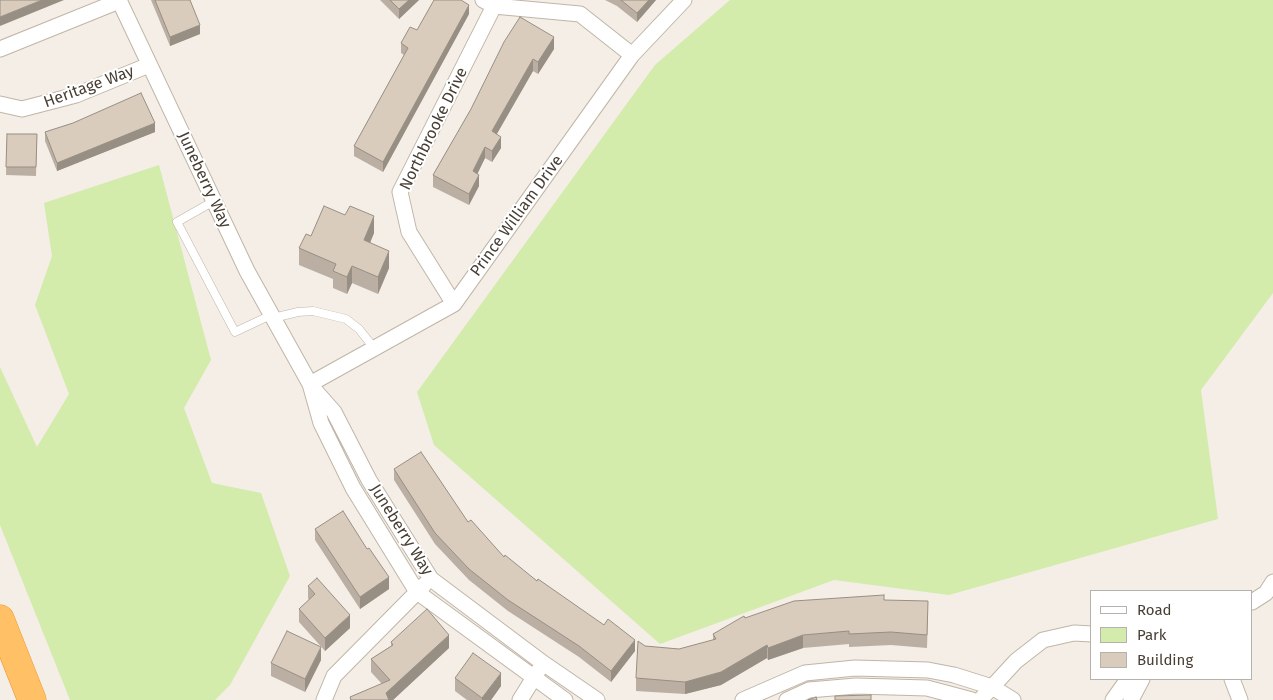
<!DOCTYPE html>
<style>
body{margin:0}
#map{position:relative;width:1273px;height:700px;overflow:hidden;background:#f4eee6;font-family:"Fira Sans",sans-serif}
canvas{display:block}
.legend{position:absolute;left:1090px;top:590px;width:162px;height:90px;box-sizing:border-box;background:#fff;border:1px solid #b5b2ae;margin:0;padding:6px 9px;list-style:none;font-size:15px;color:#473e34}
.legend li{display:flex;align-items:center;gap:10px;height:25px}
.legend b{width:25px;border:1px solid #b5b2ae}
</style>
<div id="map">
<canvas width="1273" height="700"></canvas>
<ul class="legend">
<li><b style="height:6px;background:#fff"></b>Road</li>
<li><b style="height:14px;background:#d3ebab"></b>Park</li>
<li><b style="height:14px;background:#d9ccbd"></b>Building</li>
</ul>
</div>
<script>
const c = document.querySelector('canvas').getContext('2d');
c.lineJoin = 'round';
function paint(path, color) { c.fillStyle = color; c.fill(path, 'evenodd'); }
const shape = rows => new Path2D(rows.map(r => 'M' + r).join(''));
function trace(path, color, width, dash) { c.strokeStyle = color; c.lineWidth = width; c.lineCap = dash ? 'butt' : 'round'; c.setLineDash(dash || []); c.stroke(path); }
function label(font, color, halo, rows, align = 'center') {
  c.font = font + ' "Fira Sans",sans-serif'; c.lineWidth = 4; c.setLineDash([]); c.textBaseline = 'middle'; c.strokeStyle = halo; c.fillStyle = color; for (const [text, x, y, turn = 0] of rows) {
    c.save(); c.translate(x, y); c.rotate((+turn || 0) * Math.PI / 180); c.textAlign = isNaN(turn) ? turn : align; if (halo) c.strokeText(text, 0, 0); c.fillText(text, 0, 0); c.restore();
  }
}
const green = shape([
 [730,0,1273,0,1273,293,1201,390,1218,519,949,595,834,580,660,644,434,445,417,392,655,65],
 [159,165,211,360,184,408,212,483,261,493,290,576,230,685,215,700,70,700,0,525,0,367,37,447,69,394,35,305,52,256,44,203]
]);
const service = shape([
 [214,201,177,222,235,332,271,315],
 [273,318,298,312,313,311,346,319,359,329,374,348]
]);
const minor = shape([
 [119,0,247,271,310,384,321,423,353,488,417,592,565,700],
 [483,0,494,6,580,14,632,55],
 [0,49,119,1],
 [0,104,22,109,76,95,149,65],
 [454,304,409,232,400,192,494,6],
 [310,384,454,304,632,55,684,0],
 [312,387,334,412,369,480,431,579,543,663,597,700],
 [1252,602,1266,593,1273,582],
 [1232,679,1240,700],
 [324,700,334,676,424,585],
 [520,700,538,671],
 [743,700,805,673,855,668,928,670,954,675,992,687,1013,700],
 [787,700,809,690,856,686,927,688,972,700],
 [980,700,1016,661,1043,640,1074,633,1092,634],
 [1113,700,1128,679],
 [1131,700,1142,679]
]);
const motorway = shape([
 [0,619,32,700]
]);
const wall = shape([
 [151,0,190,0,200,34,170,46],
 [380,0,419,0,399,19],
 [605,0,656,0,637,22,617,6],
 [469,14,383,172,354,156,354,146,404,55,401,53,401,43,417,30],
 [520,17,554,49,538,74,533,71,497,134,501,148,492,162,485,158,477,174,479,186,469,205,433,187,433,175,471,109],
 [73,123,155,132,57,171,45,141,45,132],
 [7,134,37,134,36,176,6,175],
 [374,233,370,243,389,268,378,294,352,283,347,294,333,288,333,279,299,265,299,248],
 [394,469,468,522,504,557,635,651,611,682,579,657,508,611,469,580,435,544,394,480],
 [315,529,389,589,360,609,315,540],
 [308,586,350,628,325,651,299,622,299,609,309,600,308,598],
 [884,600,928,614,927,648,891,645,849,647,849,644,803,648,768,660,767,658,721,685,685,694,636,691,636,678,645,646,679,649,713,640,713,634,745,618],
 [391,642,449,648,393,700,350,700,350,697,382,684,371,672,371,659,391,646],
 [321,660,305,692,271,676,271,663],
 [455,678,501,686,491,700,467,700,455,691]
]);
const shadedWall = shape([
 [42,0,64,0,0,26,0,17],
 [409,0,419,0,399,19,399,9],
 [649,0,656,0,637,22,637,13],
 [469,5,469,14,383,172,383,162],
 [200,25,200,34,170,46,170,37],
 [554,37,554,49,538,74,538,62],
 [533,59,533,71,492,142,492,131],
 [155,123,155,132,57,171,57,163],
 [501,137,501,148,492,162,492,151],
 [485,147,485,158,473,183,473,171],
 [479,175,479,186,469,205,469,194],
 [374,216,374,233,364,257,364,240],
 [389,251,389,268,378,294,378,277],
 [352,266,352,283,347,294,347,277],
 [389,577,389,589,360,609,360,597],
 [350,615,350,628,325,651,325,638],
 [449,635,449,648,393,700,386,700,386,693],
 [803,635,803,648,768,660,768,648],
 [635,640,635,651,611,682,611,671],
 [767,645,767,658,721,685,685,694,685,682],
 [321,647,321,660,305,692,305,679],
 [501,673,501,686,491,700,482,700,482,698]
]);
const building = shape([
 [0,0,42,0,0,17,0,0],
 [155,0,190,0,200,25,170,37,155,0],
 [390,0,409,0,399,9,390,0],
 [434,0,461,0,469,5,383,162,354,146,408,48,401,43,410,27,417,30,434,0],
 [621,0,649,0,637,13,621,0],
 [520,17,554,37,538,62,533,59,492,131,501,137,492,151,485,147,473,171,479,175,469,194,433,175,471,109,504,42,520,17],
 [141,93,155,123,57,163,45,132,73,123,141,93],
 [7,134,37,134,36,167,6,167,7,134],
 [324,206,345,215,350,206,374,216,364,240,389,251,378,277,352,266,347,277,333,271,336,264,299,248,306,234,311,236,324,206],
 [421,452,468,522,471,520,504,557,505,555,537,581,538,579,604,625,608,619,635,640,611,671,579,646,508,600,469,569,435,533,394,469,421,452],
 [343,511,367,549,369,548,389,577,360,597,315,529,343,511],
 [317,578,350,615,325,638,299,609,315,594,308,586,317,578],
 [884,595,884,600,928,601,927,635,891,632,849,634,849,631,803,635,768,648,767,645,721,672,685,682,636,678,638,641,645,646,679,649,716,639,713,634,744,616,745,618,794,601,884,595],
 [427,609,449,635,386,693,389,700,351,700,350,697,390,680,371,659,393,645,391,642,427,609],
 [287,631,321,647,305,679,271,663,287,631],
 [473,653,501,673,482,698,455,678,473,653],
 [871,695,871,700,835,700,835,696,871,695],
 [816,697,817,700,808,700,816,697]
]);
const streetNames = [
 ["Heritage Way",89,87,-20],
 ["Northbrooke Drive",434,129,-64],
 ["Juneberry Way",204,180,65],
 ["Prince William Drive",517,216,-54],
 ["Juneberry Way",401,530,58]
];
paint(green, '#d3ebab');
trace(service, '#c0b5a7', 9);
trace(minor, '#c0b5a7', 17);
trace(motorway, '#e8942c', 29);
trace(service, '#fff', 8);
trace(minor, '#fff', 15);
trace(motorway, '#ffc066', 28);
paint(wall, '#bbafa3');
paint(shadedWall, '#988f84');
paint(building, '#d9ccbd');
trace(building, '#988f84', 1);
label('16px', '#473e34', '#fff', streetNames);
</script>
